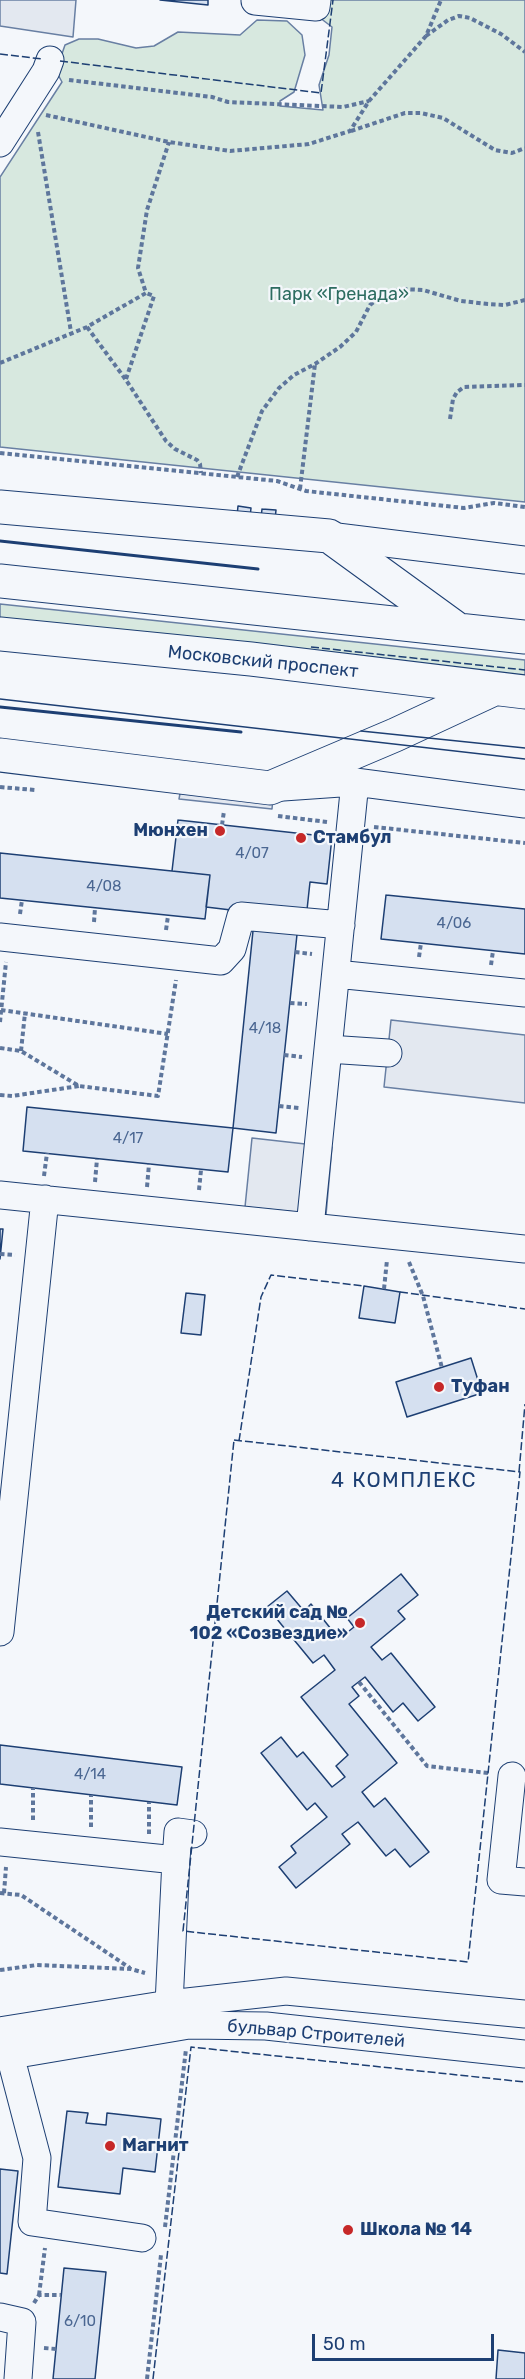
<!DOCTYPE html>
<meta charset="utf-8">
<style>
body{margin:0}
#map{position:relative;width:525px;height:2379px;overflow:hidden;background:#f4f7fb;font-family:Rubik,sans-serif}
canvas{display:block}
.scale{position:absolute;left:312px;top:2334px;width:182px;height:27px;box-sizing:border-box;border:3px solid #1d3f73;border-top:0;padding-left:8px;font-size:18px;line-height:21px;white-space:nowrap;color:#1d3f73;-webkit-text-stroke:4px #f4f7fb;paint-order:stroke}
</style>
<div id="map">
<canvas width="525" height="2379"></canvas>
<div class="scale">50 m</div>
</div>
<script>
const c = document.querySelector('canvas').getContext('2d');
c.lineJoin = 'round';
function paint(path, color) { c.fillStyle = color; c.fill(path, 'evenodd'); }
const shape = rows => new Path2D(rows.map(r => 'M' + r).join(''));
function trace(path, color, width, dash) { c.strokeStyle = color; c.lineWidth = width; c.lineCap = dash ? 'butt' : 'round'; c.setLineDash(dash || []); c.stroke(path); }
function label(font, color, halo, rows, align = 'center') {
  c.font = font + ' Rubik,sans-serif'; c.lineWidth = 4.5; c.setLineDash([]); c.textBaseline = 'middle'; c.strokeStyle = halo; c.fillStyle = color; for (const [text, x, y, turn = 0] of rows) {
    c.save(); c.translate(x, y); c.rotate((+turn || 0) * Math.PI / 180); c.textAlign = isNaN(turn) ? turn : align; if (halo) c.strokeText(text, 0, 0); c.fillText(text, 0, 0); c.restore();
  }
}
const green = shape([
 [303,0,525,0,525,502,0,447,0,177,62,82,56,71,65,45,79,39,98,39,136,48,154,46,178,32,240,35,257,20,287,21,302,35,305,55,294,92,280,101,280,106,323,110,319,85,329,55,332,27,307,8,303,0],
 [0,604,525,660,525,680,0,620,0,604]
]);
const parking = shape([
 [0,0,76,0,73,37,0,26,0,0],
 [181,788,273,798,272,809,179,799,181,788],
 [391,1020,525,1035,525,1103,384,1087,391,1020],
 [252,1138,332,1147,326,1215,245,1207,252,1138]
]);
const building = shape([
 [160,0,208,0,208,5,160,0],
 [238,506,251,508,250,517,237,516,238,506],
 [262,509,276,510,275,520,261,518,262,509],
 [178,820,332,837,327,884,310,882,306,919,206,907,210,875,172,871,178,820],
 [0,853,210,875,205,919,0,898,0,853],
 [386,895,525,909,525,954,381,939,386,895],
 [254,921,298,925,276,1133,233,1128,254,921],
 [27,1107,233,1128,228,1172,23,1151,27,1107],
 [0,1229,3,1229,0,1259,0,1229],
 [364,1286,400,1292,395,1323,359,1318,364,1286],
 [186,1293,205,1295,201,1335,181,1333,186,1293],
 [471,1358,482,1393,407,1417,396,1382,471,1358],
 [401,1574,418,1595,398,1611,405,1619,371,1647,382,1660,391,1653,435,1707,418,1721,403,1703,393,1712,365,1677,352,1687,359,1696,349,1704,397,1763,362,1792,374,1807,385,1798,429,1852,410,1867,395,1849,386,1856,358,1822,342,1834,350,1844,296,1888,279,1867,296,1853,291,1846,327,1817,315,1803,307,1810,261,1753,281,1737,297,1757,303,1752,332,1787,345,1777,336,1766,348,1755,301,1697,335,1670,324,1655,313,1663,267,1607,287,1591,304,1611,311,1604,339,1639,354,1627,347,1618,401,1574],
 [0,1745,182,1767,177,1805,0,1784,0,1745],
 [67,2111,88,2113,86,2123,106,2125,107,2113,161,2119,155,2172,123,2168,120,2194,58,2187,67,2111],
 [0,2169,18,2171,7,2274,0,2273,0,2169],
 [64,2268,106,2272,95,2379,53,2379,64,2268],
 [498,2350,525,2353,525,2379,496,2379,498,2350]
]);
const path = shape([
 [426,36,448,20,459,16,470,18,501,34,525,52],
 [69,80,212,97,228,102,343,107,369,101],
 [46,115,169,142,230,151,309,144,350,131,369,101,426,36,441,0],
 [351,131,405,113,421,113,443,118,495,150,512,153,525,148],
 [38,132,71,332],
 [87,327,126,380,166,441,175,449,197,460,200,464,201,473],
 [0,363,87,327,146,293,138,268,147,210,169,142],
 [126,379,154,296,146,293],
 [450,419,453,399,457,392,464,387,525,385],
 [0,453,277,481,306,491,464,508,494,503,525,507],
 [237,477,262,411,279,388,294,375,315,364,340,347,356,332,370,305,381,296,402,289,423,290,461,301,488,304,505,305,525,300],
 [300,489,315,364],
 [0,787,35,790],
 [278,816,327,822],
 [222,825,224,811],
 [374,827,525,843],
 [20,914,22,900],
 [94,922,95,908],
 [166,930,168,916],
 [295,952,312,954],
 [419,957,421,943],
 [491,965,493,951],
 [290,1003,307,1004],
 [1,1010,168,1034],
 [0,1022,6,962],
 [0,1048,21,1051,79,1086,158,1096,176,980],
 [21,1051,25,1013],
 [284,1055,302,1057],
 [0,1095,12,1096,79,1086],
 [279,1106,299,1108],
 [44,1176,47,1153],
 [95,1182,97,1159],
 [147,1187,149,1164],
 [199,1190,201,1170],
 [0,1254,15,1255],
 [409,1262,423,1296,442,1368],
 [384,1289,387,1260],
 [359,1682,427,1766,488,1773],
 [33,1820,33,1788],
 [91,1827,91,1795],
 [149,1834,149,1802],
 [0,1893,21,1895,130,1968],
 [4,1893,6,1867],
 [0,1970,37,1965,131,1969,145,1973],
 [165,2227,186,2049],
 [39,2295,45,2248],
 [34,2303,39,2295,61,2295],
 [44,2348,56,2349],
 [147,2379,161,2255]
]);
const minor = shape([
 [255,1,316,7,317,0],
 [0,143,46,71,50,60],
 [329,536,525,560],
 [283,787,355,782,525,804],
 [0,937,221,961,232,949,241,916,341,925],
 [336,974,525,993],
 [328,1049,388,1053],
 [0,1195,525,1249],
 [310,1227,355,782],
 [0,1632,45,1199],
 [512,1776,501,1880,525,1882],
 [0,1842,176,1860,169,2004],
 [176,1860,178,1832,193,1834],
 [0,2031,169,2004,286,1991,525,2014],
 [8,2037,10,2055,37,2158,32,2222,142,2238],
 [0,2057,189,2025,266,2026,525,2054],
 [0,2317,22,2322,18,2379]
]);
const major = shape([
 [0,507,329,536,457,629],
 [0,581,525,637],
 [0,634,251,659,525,692],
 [0,755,270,788,395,735,494,689]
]);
const tram = shape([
 [0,699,525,759],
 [361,731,525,748]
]);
const fence = shape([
 [0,54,42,59],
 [60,61,321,93,333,0],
 [311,647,525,670],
 [400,1292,525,1309],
 [234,1440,520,1472,468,1962,183,1931,234,1440],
 [239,1441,261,1297,271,1275,364,1286],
 [519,1472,525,1404],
 [153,2379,191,2047,525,2082]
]);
const wall = shape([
 [0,541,258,569],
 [0,707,241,732]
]);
const markers = [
 [220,831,6,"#c62828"],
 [301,838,6,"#c62828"],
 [439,1387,6,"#c62828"],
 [360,1623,6,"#c62828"],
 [110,2146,6,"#c62828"],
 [348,2230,6,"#c62828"]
];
const numberNames = [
 ["4/07",252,854],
 ["4/08",104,887],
 ["4/06",454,924],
 ["4/18",265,1029],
 ["4/17",128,1139],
 ["4/14",90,1775],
 ["6/10",80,2322]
];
const parkNames = [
 ["Парк «Гренада»",339,295]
];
const streetNames = [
 ["Московский проспект",263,662,6],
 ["бульвар Строителей",316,2034,5]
];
const poiNames = [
 ["Мюнхен",208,831,"right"],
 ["Стамбул",313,838],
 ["Туфан",451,1387],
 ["Детский сад №",348,1613,"right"],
 ["102 «Созвездие»",348,1634,"right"],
 ["Магнит",122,2146],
 ["Школа № 14",360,2230]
];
const quarterNames = [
 ["4 КОМПЛЕКС",404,1481]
];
paint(green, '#d7e8df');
trace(green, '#687fa3', 1.5);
paint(parking, '#e3e8f0');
trace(parking, '#687fa3', 1.5);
paint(building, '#d5e0f0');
trace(building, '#1d3f73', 1.5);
trace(minor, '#1d3f73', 29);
trace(major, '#1d3f73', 35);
trace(path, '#5e769c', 4, [4.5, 3]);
trace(minor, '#f4f7fb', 27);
trace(major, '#f4f7fb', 33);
trace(tram, '#1d3f73', 1.5);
trace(fence, '#1d3f73', 1.5, [8, 3]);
trace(wall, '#1d3f73', 3);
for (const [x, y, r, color] of markers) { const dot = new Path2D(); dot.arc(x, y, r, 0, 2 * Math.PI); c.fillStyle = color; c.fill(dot); trace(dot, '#f4f7fb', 2); }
label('15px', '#4b6792', null, numberNames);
label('18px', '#2c6c60', '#f4f7fb', parkNames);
label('18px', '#1d3f73', '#f4f7fb', streetNames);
label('bold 18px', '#1d3f73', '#f4f7fb', poiNames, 'left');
c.letterSpacing = '1.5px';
label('21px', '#1d3f73', '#f4f7fb', quarterNames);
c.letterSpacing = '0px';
</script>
